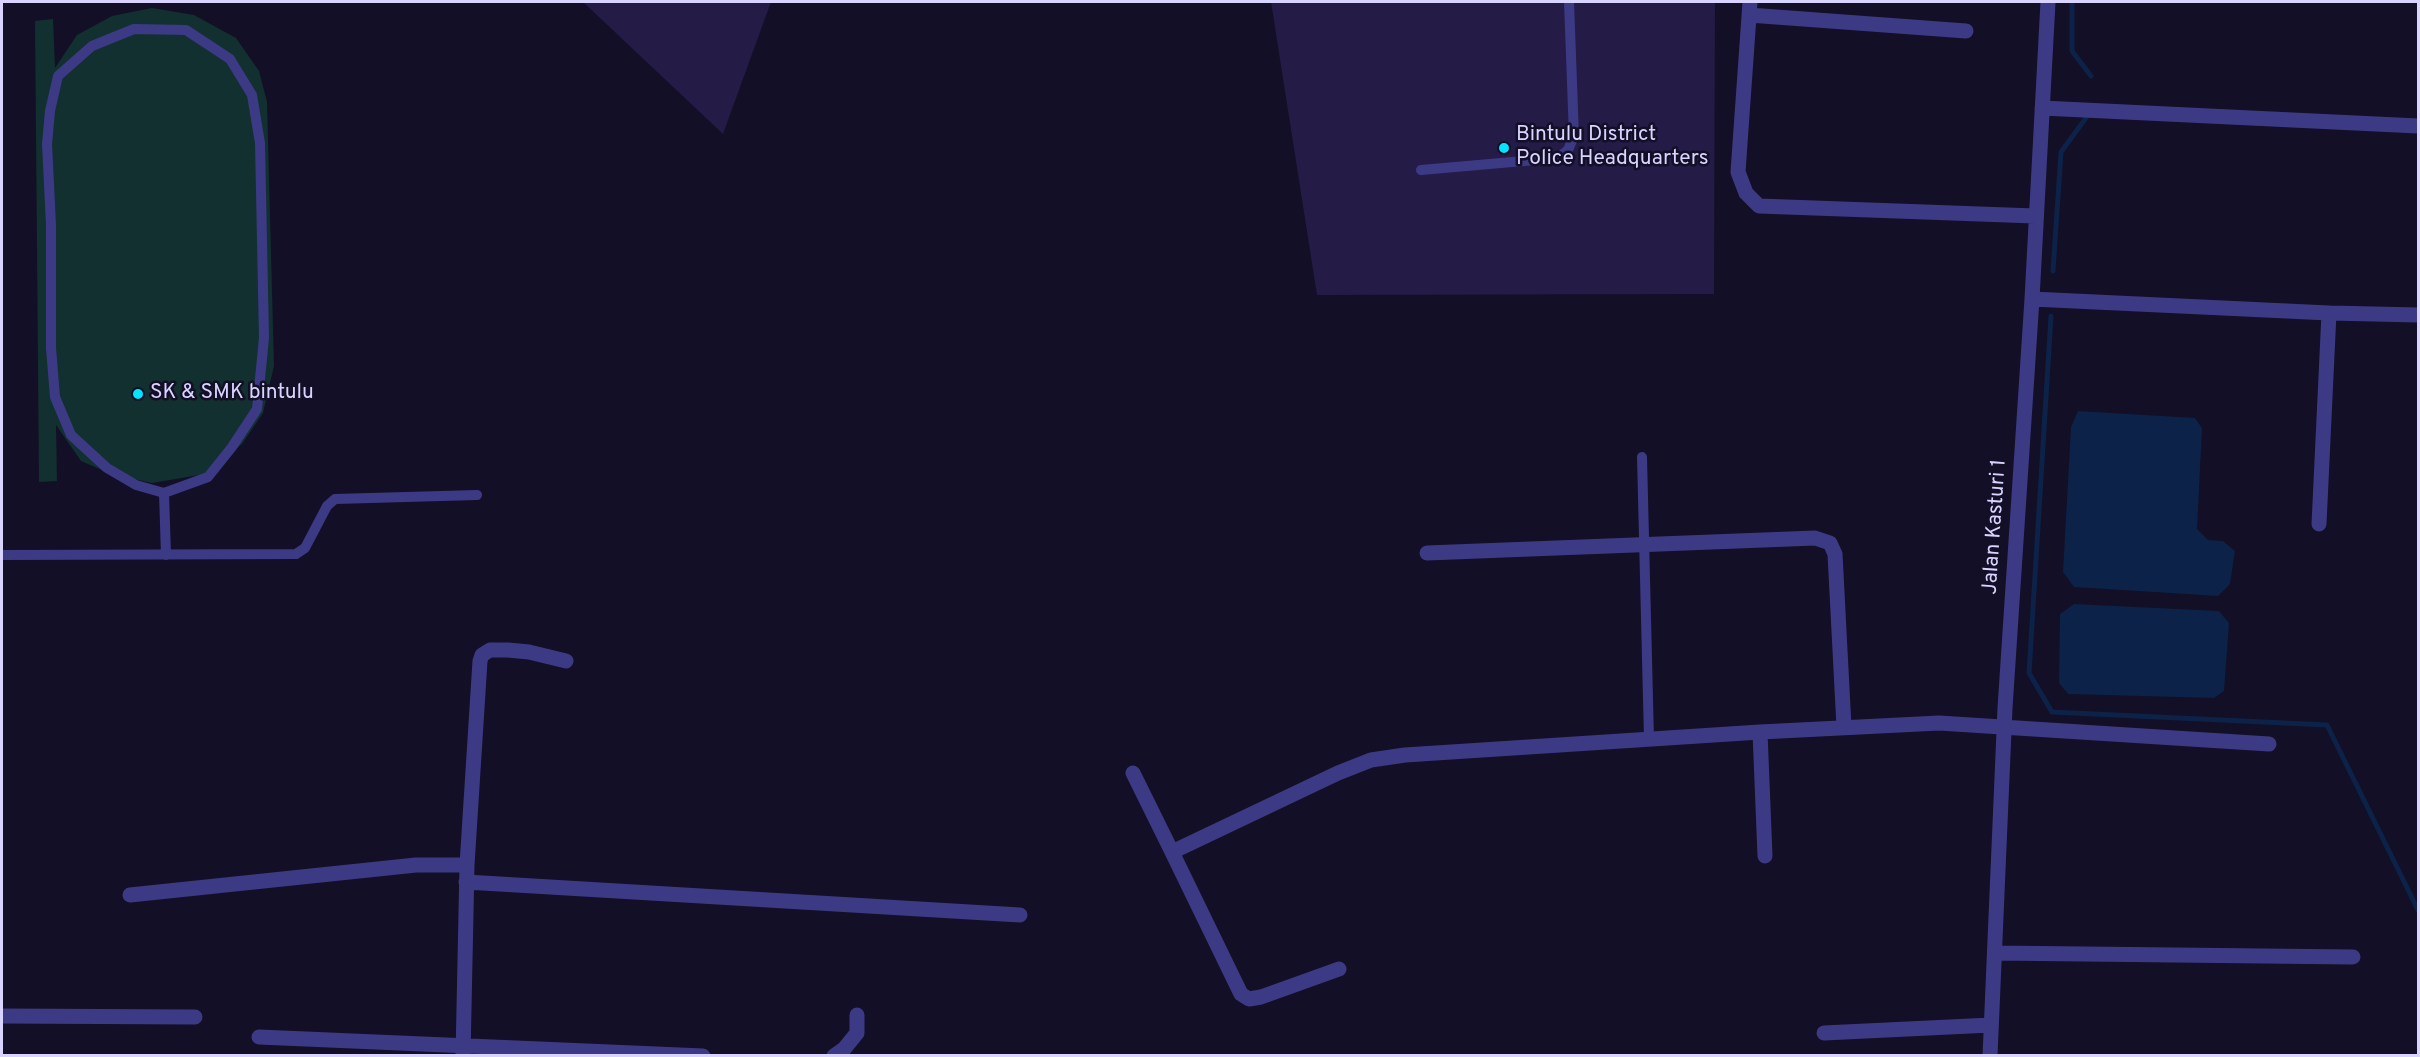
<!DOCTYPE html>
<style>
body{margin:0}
#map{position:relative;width:2420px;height:1057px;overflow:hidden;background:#130f26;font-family:Overpass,sans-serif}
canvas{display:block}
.frame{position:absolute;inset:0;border:3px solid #d9d4ff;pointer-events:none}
</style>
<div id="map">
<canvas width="2420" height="1057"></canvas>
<div class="frame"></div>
</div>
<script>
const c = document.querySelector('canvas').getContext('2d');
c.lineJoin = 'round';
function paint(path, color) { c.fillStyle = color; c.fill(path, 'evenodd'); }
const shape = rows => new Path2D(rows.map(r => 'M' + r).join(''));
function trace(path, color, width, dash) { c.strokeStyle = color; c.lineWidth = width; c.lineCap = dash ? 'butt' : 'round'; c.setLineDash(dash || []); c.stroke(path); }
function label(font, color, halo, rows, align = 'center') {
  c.font = font + ' Overpass,sans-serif'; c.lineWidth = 5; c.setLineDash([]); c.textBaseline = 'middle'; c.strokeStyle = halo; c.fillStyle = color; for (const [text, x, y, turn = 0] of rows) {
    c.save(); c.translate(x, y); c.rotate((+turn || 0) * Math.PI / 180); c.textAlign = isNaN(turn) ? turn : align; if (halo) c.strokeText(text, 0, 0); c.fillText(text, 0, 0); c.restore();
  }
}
const green = shape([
 [152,8,194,15,236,38,259,71,267,102,274,366,263,413,242,444,205,474,152,483,111,474,81,461,56,425,57,481,39,482,35,21,53,19,55,68,77,35,112,16]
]);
const water = shape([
 [2078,411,2195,418,2202,428,2197,529,2208,540,2223,541,2235,551,2230,584,2218,596,2074,587,2063,572,2071,427],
 [2074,604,2219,611,2229,623,2224,691,2214,698,2068,694,2059,683,2060,614]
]);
const stream = shape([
 [2072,2,2072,51,2091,76],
 [2053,271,2061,152,2088,115],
 [2051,316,2029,673,2052,712,2327,725,2418,910]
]);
const building = shape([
 [583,2,771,2,723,134],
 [1271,2,1715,2,1714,294,1317,295]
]);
const service = shape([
 [134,29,186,30,230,59,252,95,260,143,264,338,257,409,232,447,208,477,164,493,136,485,107,468,71,435,55,397,51,348,51,225,47,144,50,111,58,76,92,46,134,29],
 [1421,170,1558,158,1568,150,1574,136,1569,2],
 [1642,457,1649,739],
 [164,493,166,555],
 [2,555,296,554,305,548,327,506,335,499,477,495]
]);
const minor = shape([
 [1750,2,1738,172,1746,193,1759,206,2035,216],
 [1749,15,1966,31],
 [2042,108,2418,126],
 [2032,299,2329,313,2418,315],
 [2319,524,2329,313],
 [1427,553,1815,538,1830,543,1835,554,1844,727],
 [1760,732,1765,856],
 [1133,773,1172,852],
 [466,882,1020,915],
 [130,895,416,865,467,865],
 [1995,953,2353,957],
 [1339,969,1261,997,1249,999,1241,994,1172,852,1338,773,1371,760,1405,755,1760,732,1939,723,2269,744],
 [2,1016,195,1017],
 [1824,1033,1991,1025],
 [259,1037,703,1056],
 [463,1056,467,865,480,661,482,655,490,650,508,650,529,652,566,661],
 [834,1056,844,1049,857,1033,857,1015],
 [1990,1056,2005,708,2032,299,2048,2]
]);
const markers = [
 [1504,148,6,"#00e5ff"],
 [138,394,6,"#00e5ff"]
];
const poiNames = [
 ["Bintulu District",1516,136],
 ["Police Headquarters",1516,160],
 ["SK & SMK bintulu",150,394]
];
const streetNames = [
 ["Jalan Kasturi 1",1996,527,-86]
];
paint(green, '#12302f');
paint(water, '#0c2248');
trace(stream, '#0c2248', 5);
paint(building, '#241b47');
trace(service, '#3d3a85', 10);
trace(minor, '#3d3a85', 15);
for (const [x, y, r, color] of markers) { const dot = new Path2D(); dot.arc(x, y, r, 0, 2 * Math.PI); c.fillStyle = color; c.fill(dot); trace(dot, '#130f26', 2); }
label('21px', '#d9d4ff', '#130f26', poiNames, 'left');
label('21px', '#d9d4ff', '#130f26', streetNames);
</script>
